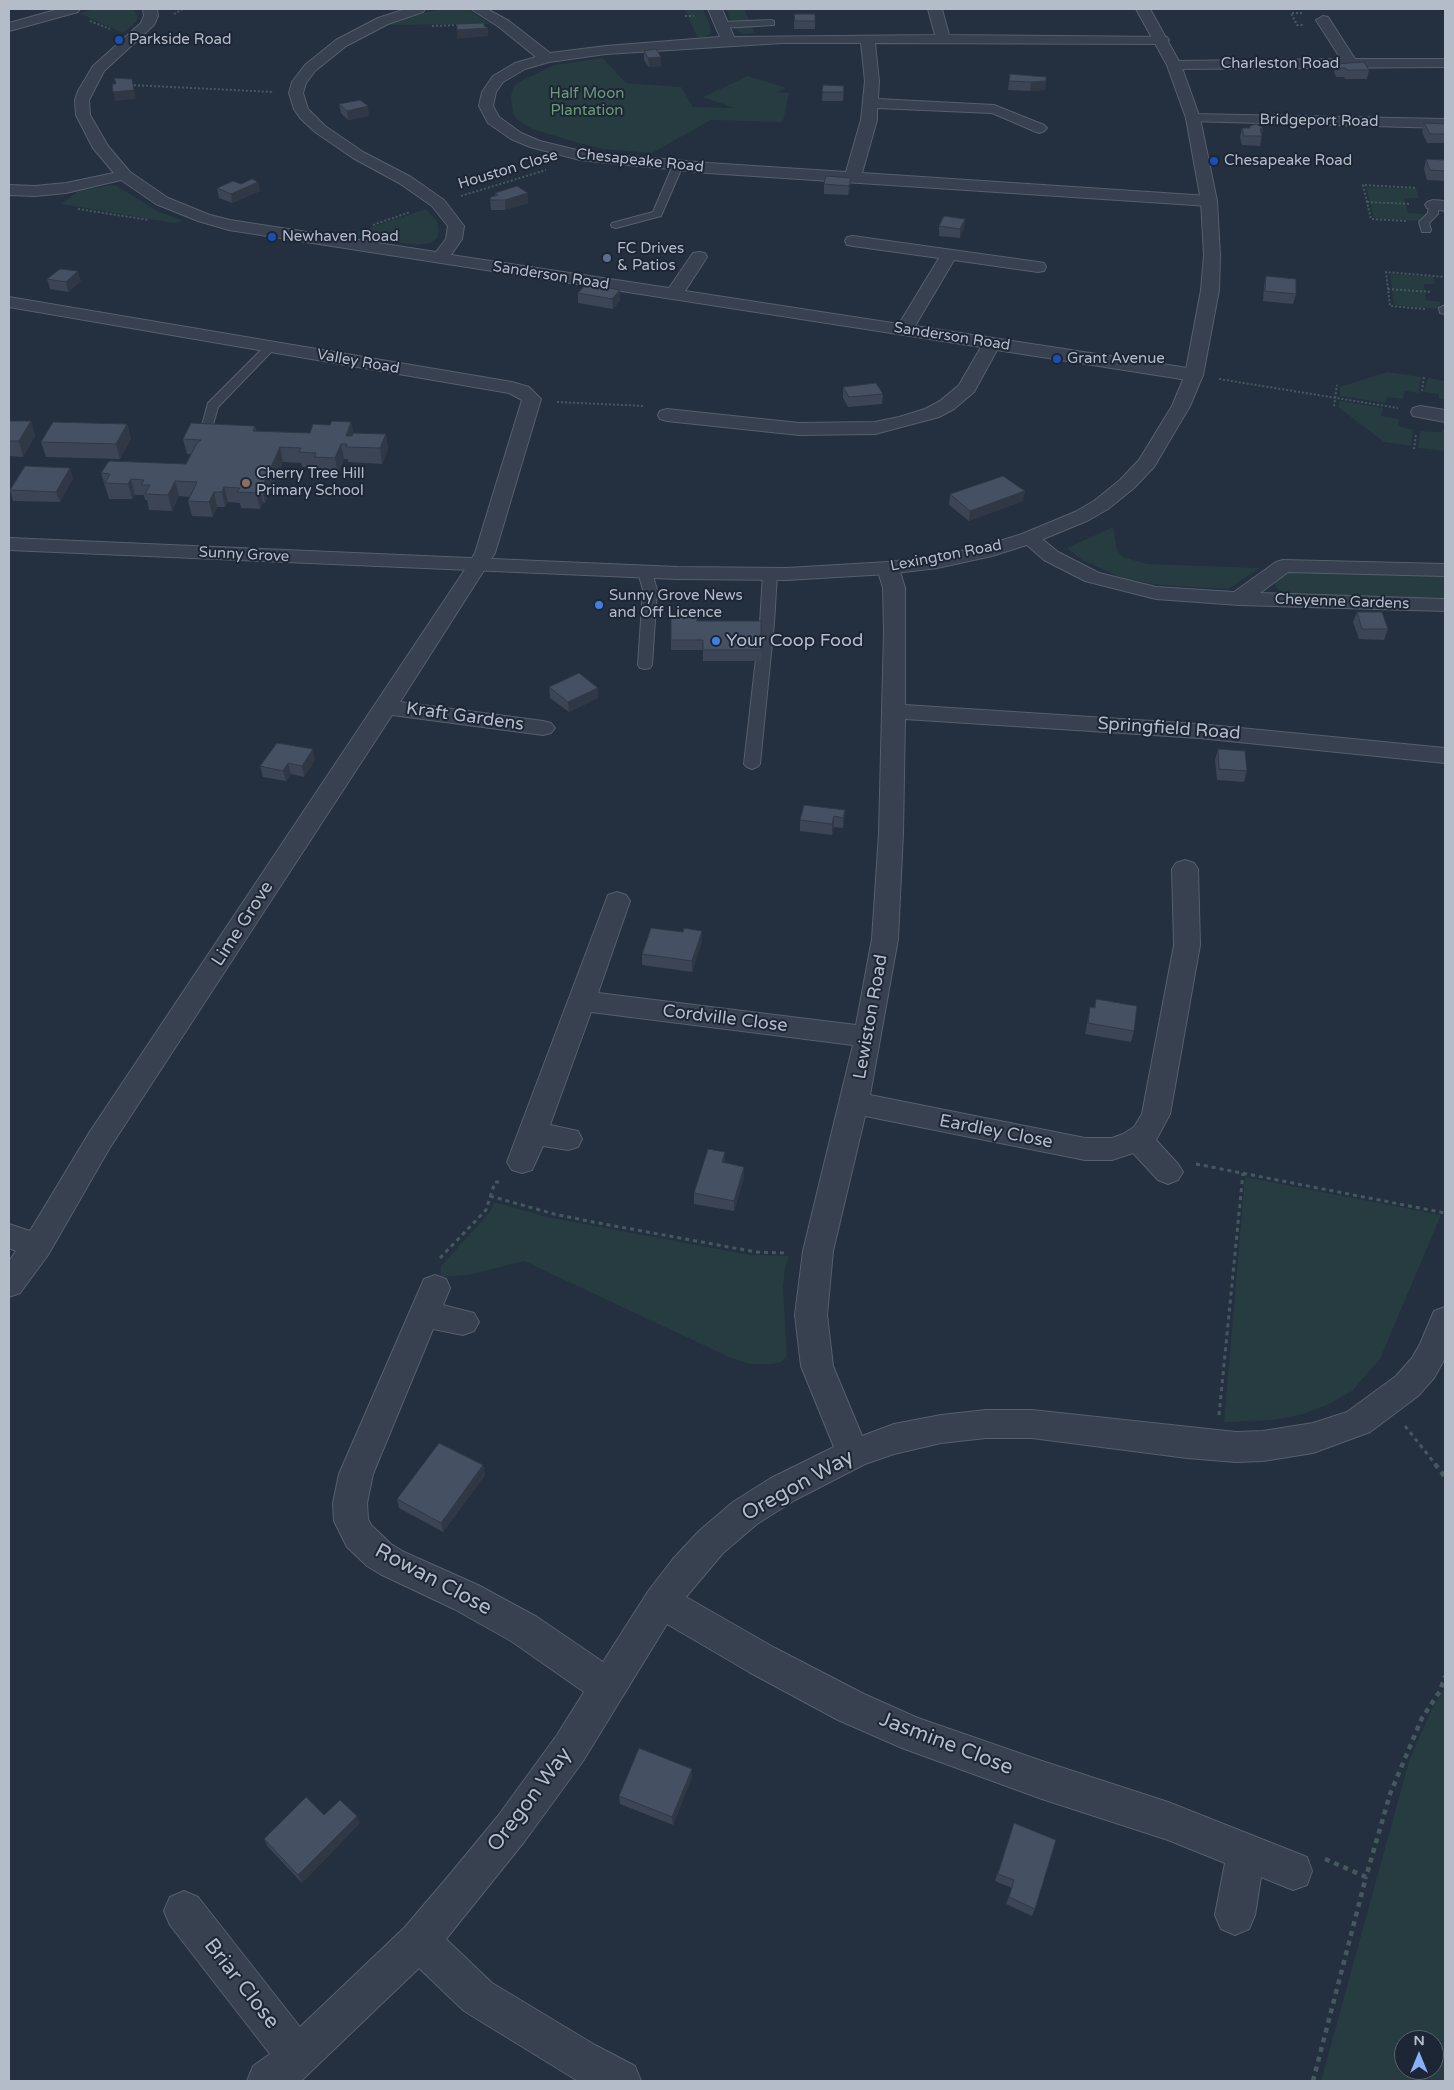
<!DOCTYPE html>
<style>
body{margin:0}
#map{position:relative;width:1454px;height:2090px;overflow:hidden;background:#242f3f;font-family:"Varela Round",sans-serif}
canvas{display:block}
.frame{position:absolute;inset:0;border:10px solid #b4bcca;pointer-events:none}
.north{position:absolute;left:1394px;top:2030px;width:50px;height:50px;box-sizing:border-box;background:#1d2634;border:1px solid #596270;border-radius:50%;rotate:0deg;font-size:14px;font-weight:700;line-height:20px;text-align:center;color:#b4bcca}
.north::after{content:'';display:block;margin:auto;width:18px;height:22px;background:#89b1fa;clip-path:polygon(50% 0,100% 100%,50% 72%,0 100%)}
</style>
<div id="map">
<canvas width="1454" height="2090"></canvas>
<div class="frame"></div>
<div class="north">N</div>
</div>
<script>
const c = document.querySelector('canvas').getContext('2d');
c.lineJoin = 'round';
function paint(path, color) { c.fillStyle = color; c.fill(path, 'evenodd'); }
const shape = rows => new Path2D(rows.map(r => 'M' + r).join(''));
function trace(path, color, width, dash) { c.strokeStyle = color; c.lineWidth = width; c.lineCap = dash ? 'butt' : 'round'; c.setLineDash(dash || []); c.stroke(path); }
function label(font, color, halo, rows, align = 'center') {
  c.font = font + ' "Varela Round",sans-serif'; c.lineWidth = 4; c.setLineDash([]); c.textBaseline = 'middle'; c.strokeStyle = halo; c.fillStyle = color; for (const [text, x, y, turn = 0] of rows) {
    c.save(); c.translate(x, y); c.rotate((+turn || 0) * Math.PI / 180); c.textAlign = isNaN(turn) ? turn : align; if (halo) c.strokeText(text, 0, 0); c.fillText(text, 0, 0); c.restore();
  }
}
const green = shape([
 [95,9,134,9,138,17,136,22,123,33,79,13],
 [442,9,469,10,490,24,389,25,422,13],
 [685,9,703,9,710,25,711,33,705,37,697,37],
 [726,9,744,9,755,33,743,34,735,30],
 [603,58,626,83,681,87,693,107,734,108,703,97,748,76,786,88,778,92,789,93,783,122,711,120,652,153,603,149,579,143,532,129,518,120,513,114,511,96,514,86,523,80,554,65],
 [111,185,117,186,157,211,183,221,174,223,61,204,78,191],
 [1366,187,1416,189,1419,198,1404,198,1408,213,1424,214,1420,221,1374,218],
 [426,209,437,221,439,231,437,238,431,243,415,245,348,235],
 [1390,274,1434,277,1435,284,1424,284,1426,300,1441,302,1438,309,1394,305],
 [1387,372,1421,377,1419,393,1405,391,1403,399,1387,397,1385,403,1340,396,1340,387],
 [1428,378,1445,381,1445,400,1439,399,1439,394,1424,392],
 [1340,401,1383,408,1381,416,1399,419,1398,426,1413,430,1411,446,1384,442,1338,407],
 [1443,430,1445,430,1445,451,1418,448,1420,431,1442,432],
 [1113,527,1117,550,1122,556,1133,560,1148,564,1260,568,1228,589,1160,585,1126,579,1111,573,1082,560,1067,548],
 [1296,570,1445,574,1445,598,1287,593,1279,591,1276,587,1275,582,1287,573],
 [1245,1177,1441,1215,1380,1359,1352,1391,1331,1403,1304,1414,1273,1420,1229,1422,1224,1422],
 [494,1202,547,1217,750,1255,789,1256,785,1268,783,1286,787,1356,781,1362,773,1364,750,1364,729,1357,524,1261,469,1275,441,1277,441,1266,490,1212],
 [1445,1686,1445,2081,1321,2081,1409,1761,1431,1711],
 [1404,2040,1434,2040,1434,2070,1404,2070]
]);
const pathFar2 = shape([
 [1302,13,1291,13,1297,25,1303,25],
 [174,14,183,9],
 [685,16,694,16],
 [90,21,110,29],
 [432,26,460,25],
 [130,85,274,92],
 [461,196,546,170],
 [1367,202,1411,204],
 [78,209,149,220],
 [1406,221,1371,219,1363,185,1417,188],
 [373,225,410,212],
 [1388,289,1432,292],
 [1425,309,1390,306,1386,272,1445,277],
 [1219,379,1398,408],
 [1422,391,1424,376],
 [557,402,645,406],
 [1334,406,1337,385],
 [1414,449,1416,434]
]);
const pathFar1 = shape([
 [1196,1164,1445,1213],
 [490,1196,554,1214,593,1222,756,1252,786,1253],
 [440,1258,486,1210,495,1182,500,1182],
 [1219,1415,1243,1173],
 [1405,1426,1436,1465]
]);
const path = shape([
 [1435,1464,1445,1477],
 [1325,1859,1366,1877,1390,1794,1422,1718,1440,1691,1445,1676],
 [1313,2081,1366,1877]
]);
const service = shape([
 [771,20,774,21,774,25,722,28,718,25,722,22,771,20],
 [678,162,683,165,661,216,616,228,612,227,611,225,612,223,653,212,673,165,678,162],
 [1433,202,1438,205,1438,214,1429,223,1431,230,1430,232,1422,232,1419,222,1428,213,1429,203,1433,202],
 [1445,305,1445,314,1440,313,1439,308,1445,305],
 [270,344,274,345,276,347,274,349,218,407,211,432,203,432,201,429,208,403,266,345,270,344],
 [645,568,652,572,657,590,652,665,650,668,645,669,640,668,638,665,643,590,638,572,645,568],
 [770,570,777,574,774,623,760,764,757,767,752,769,747,767,744,764,760,623,763,574,770,570]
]);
const minor = shape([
 [143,9,157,9,158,16,154,25,104,71,89,100,90,115,108,146,130,172,168,198,210,215,230,220,436,252,446,239,448,226,432,206,399,183,353,158,315,132,300,118,294,109,289,93,292,82,305,65,336,40,378,18,406,9,425,9,423,12,388,24,346,46,315,71,306,83,303,93,308,109,325,126,363,152,411,177,444,200,464,226,462,239,451,255,669,288,693,253,699,252,705,253,707,257,685,291,899,324,939,258,853,246,847,245,845,241,847,237,853,236,1038,262,1044,263,1046,267,1044,271,1038,272,954,260,915,326,1194,369,1201,371,1203,375,1201,379,1194,381,997,350,974,392,954,409,939,417,875,434,799,435,667,421,660,419,658,415,660,411,667,409,799,423,875,422,899,417,925,409,940,401,959,385,981,347,229,230,198,221,156,204,121,180,66,193,35,196,9,195,9,185,35,186,66,183,114,173,93,148,76,115,75,100,78,91,93,66,141,23,144,16,143,9],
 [471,9,487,9,509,21,550,53,606,46,720,37,708,9,722,9,734,37,935,35,928,9,942,9,949,35,1167,37,1169,40,1162,44,875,43,879,81,878,99,994,105,1044,125,1047,128,1044,131,1039,133,1034,131,992,113,877,108,877,120,862,173,1209,196,1215,198,1217,201,1215,204,1209,206,708,173,580,160,530,147,511,139,488,123,479,106,482,92,493,76,515,63,536,57,499,27,471,9],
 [782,43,861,43,865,81,861,120,846,172,708,163,585,152,540,141,521,133,499,117,493,106,496,92,503,82,525,69,549,62,606,54,782,43],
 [1323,16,1328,17,1355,59,1445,59,1445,67,1174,69,1169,68,1167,65,1169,62,1174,61,1341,59,1316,20,1323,16],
 [1193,114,1445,119,1445,128,1188,121,1186,118,1188,115,1193,114],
 [1433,200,1445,201,1445,211,1427,208,1425,205,1427,202,1433,200],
 [9,297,512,382,529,387,541,399,495,553,400,702,543,721,551,723,555,728,551,733,543,735,392,715,109,1149,48,1255,20,1293,9,1297,9,1261,16,1251,9,1248,9,1224,30,1231,89,1133,468,565,475,553,522,400,509,393,9,307,9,297],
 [1420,406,1445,410,1445,422,1413,416,1411,412,1413,408,1420,406],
 [1029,532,1036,534,1058,552,1099,573,1156,587,1234,592,1276,562,1283,560,1445,564,1445,576,1288,572,1260,593,1445,599,1445,611,1239,605,1156,599,1085,581,1044,560,1019,538,1022,534,1029,532],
 [888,562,895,564,899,568,905,588,905,705,1199,724,1445,748,1445,763,1199,738,905,719,903,833,898,939,870,1095,1085,1138,1112,1138,1123,1134,1134,1127,1142,1114,1174,945,1172,869,1176,863,1185,860,1194,863,1198,869,1200,945,1170,1114,1156,1140,1178,1164,1183,1172,1178,1180,1168,1184,1158,1180,1133,1153,1112,1160,1085,1160,865,1116,833,1251,827,1315,833,1366,862,1436,894,1424,941,1415,986,1410,1032,1410,1236,1432,1263,1431,1313,1423,1347,1412,1396,1376,1412,1358,1420,1344,1434,1311,1445,1307,1445,1358,1434,1378,1418,1396,1370,1432,1313,1453,1263,1461,1236,1462,1187,1458,1032,1438,986,1438,941,1443,894,1454,865,1464,795,1500,757,1524,723,1553,686,1597,775,1648,864,1694,918,1718,1042,1761,1168,1802,1307,1857,1312,1871,1307,1885,1293,1890,1261,1877,1255,1915,1249,1929,1235,1935,1221,1929,1215,1915,1225,1863,1168,1840,1042,1799,902,1748,838,1720,749,1672,667,1624,583,1761,524,1842,446,1939,492,1983,595,2045,635,2066,641,2081,578,2081,464,2011,419,1968,301,2081,247,2081,253,2066,270,2054,170,1925,164,1911,170,1897,184,1891,198,1897,300,2027,405,1927,451,1873,498,1816,557,1735,584,1692,511,1641,454,1609,380,1574,367,1566,347,1547,334,1521,333,1503,339,1474,424,1279,435,1275,446,1279,450,1288,443,1305,474,1313,479,1322,474,1331,463,1335,433,1329,373,1474,367,1503,368,1519,371,1525,391,1544,404,1552,478,1585,537,1617,603,1662,649,1590,673,1559,699,1531,733,1502,771,1478,834,1447,801,1366,795,1315,803,1251,853,1045,591,1012,550,1125,578,1131,582,1139,578,1147,568,1150,543,1146,532,1170,522,1173,512,1170,507,1162,608,895,617,892,626,895,630,901,598,993,856,1025,872,939,879,833,884,631,883,588,877,568,881,564,888,562]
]);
const tertiary = shape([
 [59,9,80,9,78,12,9,31,9,23,59,9],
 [1136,9,1150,9,1181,65,1200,118,1217,201,1220,255,1219,290,1203,375,1190,406,1154,467,1134,488,1108,509,1089,520,1036,542,992,556,937,568,888,574,787,580,677,579,9,550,9,538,677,567,787,568,888,562,937,556,980,547,1022,534,1075,512,1094,501,1120,480,1139,460,1172,406,1185,375,1201,290,1204,255,1201,201,1186,118,1167,65,1136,9]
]);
const wall = shape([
 [794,14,815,21,815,29,794,29],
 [644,51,661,57,661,66,649,67,644,60],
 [1336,64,1369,70,1367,79,1345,79,1344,77,1336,77,1334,72],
 [1010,74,1046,77,1045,90,1030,91,1008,90],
 [823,85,844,86,843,101,822,101],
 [339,104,369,116,348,120,341,113],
 [1424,123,1445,124,1445,143,1427,143,1422,132],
 [1250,126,1263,128,1260,146,1242,145,1240,137,1242,128,1249,128],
 [1426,159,1445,160,1445,181,1427,180,1424,169],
 [851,178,850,187,848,195,824,194,824,184],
 [258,182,260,191,232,203,219,198,217,188],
 [495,193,528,203,505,210,491,210,490,200,495,196],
 [965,219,964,228,960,238,939,236,939,226],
 [1266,276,1296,294,1293,304,1263,301,1264,286],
 [47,279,81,281,68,292,50,289],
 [620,290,620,300,613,309,578,303,578,293],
 [843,387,883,394,882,404,848,407,843,398],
 [9,421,31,421,35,436,23,457,9,456],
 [351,422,353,433,386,434,388,449,382,464,348,462,348,459,344,459,338,473,317,473,316,468,302,467,301,463,283,462,265,503,263,502,260,509,241,508,240,503,228,502,225,507,217,507,213,517,192,516,188,501,190,497,179,496,172,511,149,510,147,500,145,500,144,495,135,495,132,499,109,499,101,473,186,464,191,454,187,454,183,439,255,426,256,431,310,433,330,425],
 [127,424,131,439,120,459,46,457,41,442],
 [73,478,60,502,13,501,10,490],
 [950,494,1023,501,969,521,949,505],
 [1357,612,1388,629,1384,640,1359,639,1353,622],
 [697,621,761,650,761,661,703,661,703,650,671,650,671,640],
 [549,687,598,698,569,712,550,698],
 [1218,749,1247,771,1244,782,1217,780,1215,760],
 [315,760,304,777,291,774,286,781,263,777,260,766],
 [845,810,844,821,843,828,834,827,832,835,800,831,800,820],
 [702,931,702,941,692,972,642,965,642,954,683,932],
 [1096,999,1134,1031,1131,1042,1085,1034,1090,1007,1094,1007],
 [725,1163,744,1177,734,1211,694,1204,694,1193],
 [483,1465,485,1475,443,1532,399,1508,397,1499],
 [692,1769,692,1777,673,1825,620,1804,619,1796],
 [324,1815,360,1823,302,1883,268,1847,264,1839],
 [1014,1823,1035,1909,1032,1916,1006,1904,1012,1888,995,1881]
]);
const shadedWall = shape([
 [488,28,488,36,457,39,457,30],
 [661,57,661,66,649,67,648,58],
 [132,79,136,99,115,101,113,92],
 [1046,81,1045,90,1030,91,1031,82],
 [368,106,369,116,348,120,347,111],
 [1263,128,1261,136,1260,129],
 [851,178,850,187,848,195,849,186],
 [258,182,260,191,232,203,231,194],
 [528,193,528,203,505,210,505,200],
 [965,219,964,228,960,238,960,229],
 [78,271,81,281,68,292,66,282],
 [620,290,620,300,613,309,612,299],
 [31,421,35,436,23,457,19,441],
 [351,422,354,437,346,436],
 [127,424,131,439,120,459,116,444],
 [386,434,388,449,382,464,380,448],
 [341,444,344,459,338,473,335,458],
 [280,447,283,462,265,503,262,487],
 [70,468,73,478,60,502,56,492],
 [131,479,135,495,132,499,128,484],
 [175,481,179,496,172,511,168,495],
 [224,487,228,502,225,507,222,492],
 [259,487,263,502,260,509,256,493],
 [1025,491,1023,501,969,521,970,511],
 [214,492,217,507,213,517,209,502],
 [598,688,598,698,569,712,568,702],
 [313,749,315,760,304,777,302,766],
 [288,763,291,774,286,781,283,771],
 [845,810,844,821,843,828,843,818],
 [834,816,834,827,832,835,832,824],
 [702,931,702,941,692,972,692,961],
 [725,1152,725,1162,722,1173,722,1162],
 [744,1167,744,1177,734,1211,734,1201],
 [483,1465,485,1475,443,1532,441,1523],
 [692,1769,692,1777,673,1825,672,1817],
 [357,1816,360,1823,302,1883,298,1875]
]);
const building = shape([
 [794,14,815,14,815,21,795,21,794,14],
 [484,23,484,26,488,28,457,30,457,24,484,23],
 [656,49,661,57,648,58,644,51,656,49],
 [1364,62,1369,70,1347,70,1346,68,1339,68,1336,64,1364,62],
 [1010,74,1046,77,1046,81,1031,82,1009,81,1010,74],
 [114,78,132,79,134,90,113,92,112,84,116,84,114,78],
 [823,85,844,86,843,92,822,92,823,85],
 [360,100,368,106,347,111,339,104,360,100],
 [1424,123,1445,124,1445,134,1430,134,1424,123],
 [1256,124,1263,128,1260,129,1262,136,1244,136,1242,128,1250,128,1250,126,1256,124],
 [1426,159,1445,160,1445,171,1430,170,1426,159],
 [826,176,851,178,849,186,824,184,826,176],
 [252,179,258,182,231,194,217,188,233,181,241,184,252,179],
 [517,186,528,193,505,200,490,200,491,197,498,195,495,193,517,186],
 [944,216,965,219,960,229,939,226,944,216],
 [60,269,78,271,66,282,47,279,60,269],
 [1266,276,1296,279,1296,294,1265,291,1266,276],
 [586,284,620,290,612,299,578,293,586,284],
 [876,383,883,394,849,397,843,387,876,383],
 [9,421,31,421,19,441,9,441,9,421],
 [332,421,351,422,346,436,352,436,353,433,386,434,380,448,346,447,347,444,341,444,335,458,314,457,316,453,299,452,301,448,280,447,262,487,259,487,256,493,237,492,240,488,224,487,222,492,214,492,209,502,188,501,197,482,175,481,168,495,145,494,150,485,141,485,144,480,131,479,128,484,105,483,110,474,101,473,109,461,186,464,197,443,201,440,183,439,191,423,255,426,253,431,310,433,313,424,330,425,332,421],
 [53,422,127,424,116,444,41,442,53,422],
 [25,466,70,468,56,492,10,490,25,466],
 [1003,476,1025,491,970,511,950,494,1003,476],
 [1357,612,1382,612,1388,629,1362,629,1357,612],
 [671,617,697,617,697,621,761,621,761,650,703,650,703,640,671,640,671,617],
 [579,673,598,688,568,702,549,687,579,673],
 [277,743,313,749,302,766,288,763,283,771,260,766,277,743],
 [1218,749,1245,751,1247,771,1219,769,1218,749],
 [804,805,845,810,843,818,834,816,832,824,800,820,804,805],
 [651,928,683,932,684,928,702,931,692,961,642,954,651,928],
 [1096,999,1137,1006,1134,1031,1088,1023,1090,1007,1095,1008,1096,999],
 [708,1149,725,1152,722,1162,744,1167,734,1201,694,1193,708,1149],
 [439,1443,483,1465,441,1523,397,1499,439,1443],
 [639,1748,692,1769,672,1817,619,1796,639,1748],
 [306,1797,324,1815,340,1800,357,1816,298,1875,264,1839,306,1797],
 [1014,1823,1056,1840,1035,1909,1009,1897,1014,1880,998,1874,1014,1823]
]);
const markers = [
 [119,40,5,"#1a4fb4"],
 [1214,161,5,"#1a4fb4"],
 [272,237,5,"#1a4fb4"],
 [607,258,5,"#5c6f8a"],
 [1057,359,5,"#1a4fb4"],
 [246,483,5,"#8d6e63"],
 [599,605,5,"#3f7fe0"],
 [716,641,5,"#3f7fe0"]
];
const farPoinames = [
 ["Parkside Road",129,40],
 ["Chesapeake Road",1224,161],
 ["Newhaven Road",282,237],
 ["FC Drives",617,249],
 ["& Patios",617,266],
 ["Grant Avenue",1067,359],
 ["Cherry Tree Hill",256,474],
 ["Primary School",256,491],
 ["Sunny Grove News",609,596],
 ["and Off Licence",609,613]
];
const farStreetnames = [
 ["Charleston Road",1280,64],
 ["Bridgeport Road",1319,121,1],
 ["Chesapeake Road",640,161,6],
 ["Houston Close",508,170,-17],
 ["Sanderson Road",551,276,9],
 ["Sanderson Road",952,337,9],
 ["Valley Road",358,362,10],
 ["Sunny Grove",244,555,3],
 ["Lexington Road",946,556,-11],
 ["Cheyenne Gardens",1342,602,2]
];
const farParknames = [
 ["Half Moon",587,94],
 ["Plantation",587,111]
];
const poiNames = [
 ["Your Coop Food",726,641]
];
const streetNames = [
 ["Kraft Gardens",465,717,8],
 ["Springfield Road",1169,729,4],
 ["Lime Grove",243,924,-57],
 ["Lewiston Road",871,1017,-80],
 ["Cordville Close",725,1019,7],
 ["Eardley Close",996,1132,11]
];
const nearStreetnames = [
 ["Oregon Way",798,1486,-29],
 ["Rowan Close",433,1580,28],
 ["Jasmine Close",946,1744,21],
 ["Oregon Way",530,1800,-53],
 ["Briar Close",241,1984,52]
];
paint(green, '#263c40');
trace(service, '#565f6d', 2);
trace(minor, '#565f6d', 2);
trace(tertiary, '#565f6d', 2);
trace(pathFar2, '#44595d', 2, [2, 2]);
trace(pathFar1, '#44595d', 3, [4, 4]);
trace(path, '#44595d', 4.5, [5, 5]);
paint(service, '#38414f');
paint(minor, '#38414f');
paint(tertiary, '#38414f');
paint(wall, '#3b4555');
paint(shadedWall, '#303845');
paint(building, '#455063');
trace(building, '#303845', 1);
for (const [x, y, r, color] of markers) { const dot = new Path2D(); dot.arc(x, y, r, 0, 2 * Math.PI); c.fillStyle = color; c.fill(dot); trace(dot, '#1d2634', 2); }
label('15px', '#b4bcca', '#1d2634', farPoinames, 'left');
label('15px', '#b4bcca', '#1d2634', farStreetnames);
label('15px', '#6b9b77', '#1d2634', farParknames);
label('18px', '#b4bcca', '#1d2634', poiNames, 'left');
label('18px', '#b4bcca', '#1d2634', streetNames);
label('21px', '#b4bcca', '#1d2634', nearStreetnames);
</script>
